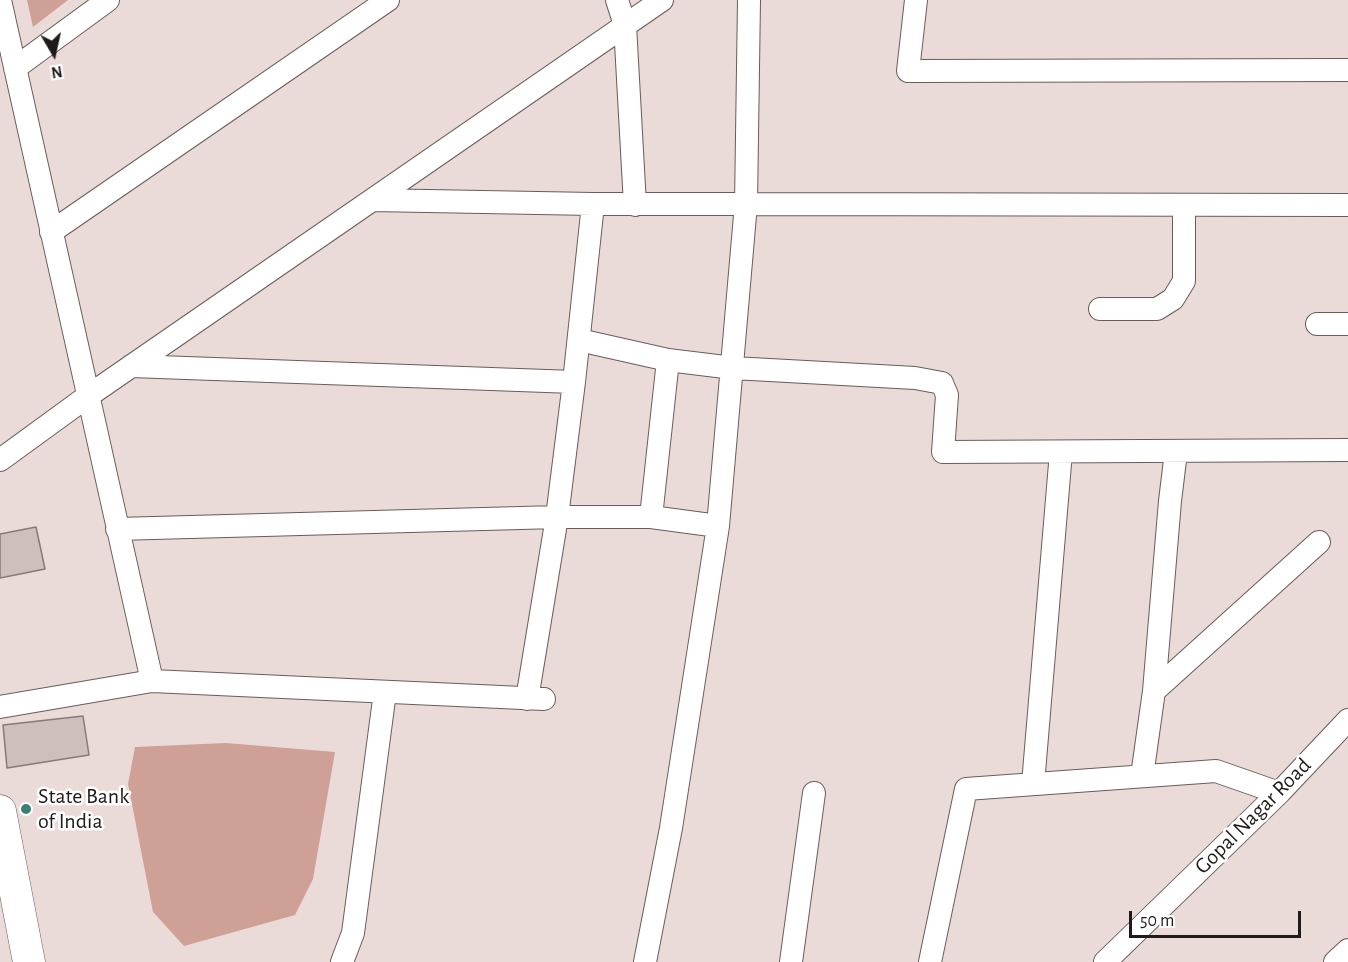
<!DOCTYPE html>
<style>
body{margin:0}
#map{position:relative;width:1348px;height:962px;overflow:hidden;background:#ebdbd8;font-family:"Alegreya Sans",sans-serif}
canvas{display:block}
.north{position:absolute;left:24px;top:24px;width:60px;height:60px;-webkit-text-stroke:4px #fff;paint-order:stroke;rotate:171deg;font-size:16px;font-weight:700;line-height:24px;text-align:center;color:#201b1a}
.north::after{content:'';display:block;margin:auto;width:21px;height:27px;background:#201b1a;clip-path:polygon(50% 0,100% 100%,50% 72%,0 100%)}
.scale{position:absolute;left:1129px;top:911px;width:172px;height:27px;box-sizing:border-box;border:3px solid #201b1a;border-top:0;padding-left:8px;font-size:18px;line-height:21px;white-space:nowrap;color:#201b1a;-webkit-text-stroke:4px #fff;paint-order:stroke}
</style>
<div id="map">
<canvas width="1348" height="962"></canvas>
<div class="north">N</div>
<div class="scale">50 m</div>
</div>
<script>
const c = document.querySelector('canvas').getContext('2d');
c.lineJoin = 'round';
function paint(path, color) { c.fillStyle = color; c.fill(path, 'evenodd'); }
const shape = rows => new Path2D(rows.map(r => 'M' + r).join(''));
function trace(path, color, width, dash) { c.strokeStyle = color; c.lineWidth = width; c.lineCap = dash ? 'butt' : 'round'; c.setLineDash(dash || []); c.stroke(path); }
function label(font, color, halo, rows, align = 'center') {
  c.font = font + ' "Alegreya Sans",sans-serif'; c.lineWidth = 5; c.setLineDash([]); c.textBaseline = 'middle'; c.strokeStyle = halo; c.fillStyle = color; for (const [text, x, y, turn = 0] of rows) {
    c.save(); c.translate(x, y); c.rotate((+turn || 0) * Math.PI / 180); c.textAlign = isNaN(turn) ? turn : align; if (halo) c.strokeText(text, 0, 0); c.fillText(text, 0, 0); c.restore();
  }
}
const green = shape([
 [27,0,68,0,33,27],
 [226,743,335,752,313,879,295,915,184,946,153,912,128,784,135,747]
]);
const building = shape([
 [36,527,45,569,0,578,0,534,36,527],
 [83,716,89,755,7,768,3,725,83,716]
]);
const minor = shape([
 [0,0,152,681],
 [617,0,625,25,635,205],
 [749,0,746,204,1348,205],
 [916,0,908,71,1348,70],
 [15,68,108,0],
 [372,200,593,204],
 [51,232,388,0],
 [1100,309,1157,309,1173,299,1184,281,1184,206],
 [1317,324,1348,324],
 [579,340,668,360,733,368,915,378,942,383,947,395,943,452,1348,450],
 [131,366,574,382,593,204,746,204,718,526,671,828,645,962],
 [0,460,88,396,662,0],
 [651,517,668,360],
 [117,529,557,517,574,382],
 [1154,691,1319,542],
 [527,699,557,517,651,517,718,526],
 [0,707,152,681,544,699],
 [1142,776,1154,691,1170,501,1176,452],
 [1033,784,1061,452],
 [342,962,353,933,385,692],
 [791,962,814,793],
 [930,962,966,789,1216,771,1279,793],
 [1105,962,1279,793,1348,720],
 [1335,962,1348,950]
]);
const secondary = shape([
 [0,811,29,962]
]);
const markers = [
 [26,809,6,"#3a7f73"]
];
const poiNames = [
 ["State Bank",38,796],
 ["of India",38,821]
];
const streetNames = [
 ["Gopal Nagar Road",1253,816,-45]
];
paint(green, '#cfa096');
paint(building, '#cebfbc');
trace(building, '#877976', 1.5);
trace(minor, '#695c59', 24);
trace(secondary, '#695c59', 33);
trace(minor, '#fff', 22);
trace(secondary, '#fff', 32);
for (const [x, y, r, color] of markers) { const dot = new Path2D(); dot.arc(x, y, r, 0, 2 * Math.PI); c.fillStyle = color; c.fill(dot); trace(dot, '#fff', 2); }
label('22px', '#201b1a', '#fff', poiNames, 'left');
label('22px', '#201b1a', '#fff', streetNames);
</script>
